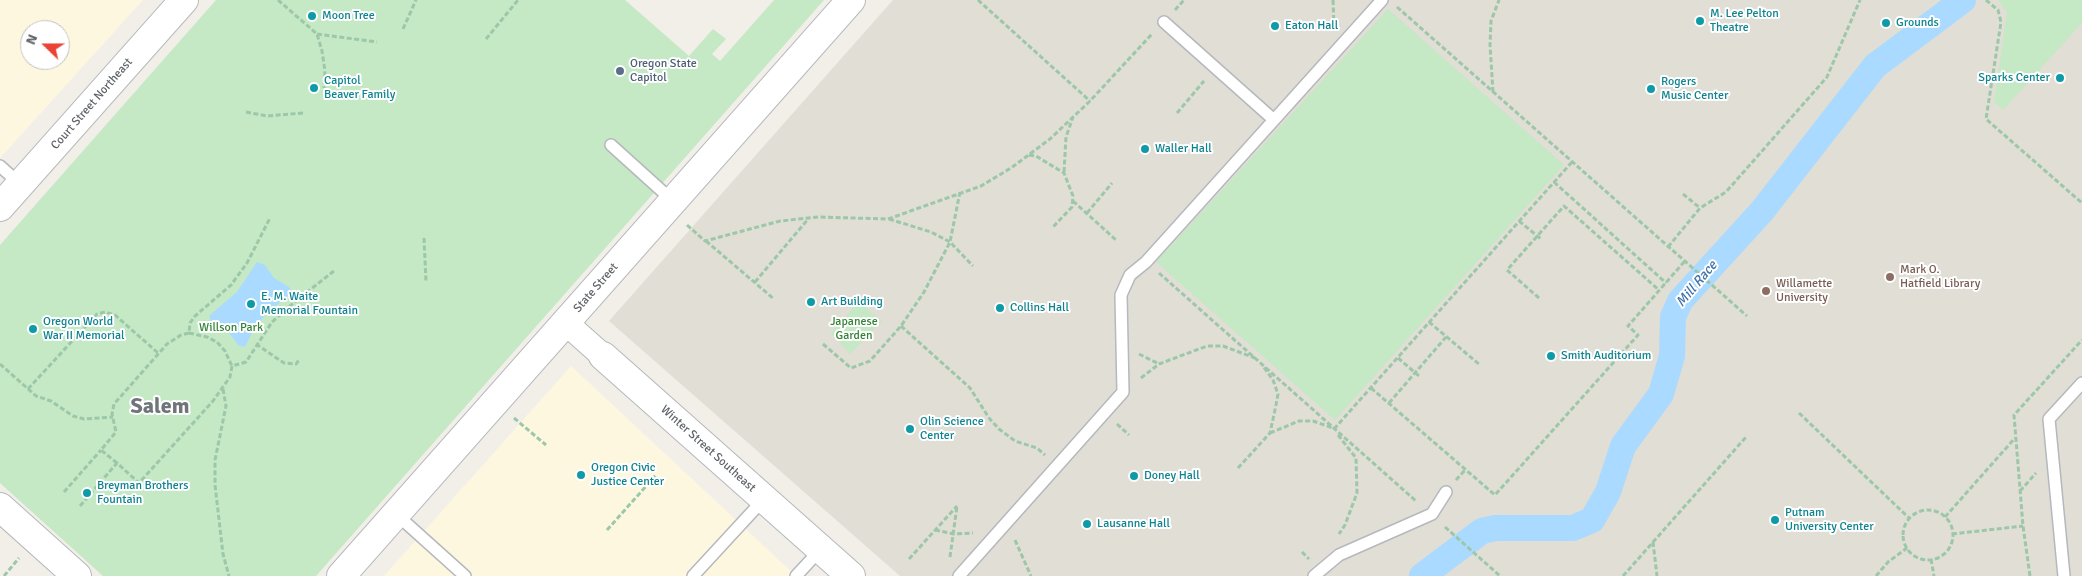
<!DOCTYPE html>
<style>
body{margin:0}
#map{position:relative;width:2082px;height:576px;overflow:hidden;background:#f1efe8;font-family:Signika,sans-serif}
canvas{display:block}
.north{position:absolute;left:20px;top:20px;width:50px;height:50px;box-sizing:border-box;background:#fff;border:1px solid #bfc1c3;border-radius:50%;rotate:292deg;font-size:14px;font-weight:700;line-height:20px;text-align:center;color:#5f6368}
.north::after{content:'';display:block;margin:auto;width:18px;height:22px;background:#ea4335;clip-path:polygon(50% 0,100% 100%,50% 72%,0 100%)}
</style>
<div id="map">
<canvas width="2082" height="576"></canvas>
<div class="north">N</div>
</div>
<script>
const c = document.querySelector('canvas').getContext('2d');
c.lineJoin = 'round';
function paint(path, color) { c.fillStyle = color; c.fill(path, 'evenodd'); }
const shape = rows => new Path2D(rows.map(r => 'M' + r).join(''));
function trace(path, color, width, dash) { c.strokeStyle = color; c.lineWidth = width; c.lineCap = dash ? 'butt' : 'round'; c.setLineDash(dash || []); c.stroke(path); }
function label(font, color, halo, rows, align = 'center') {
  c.font = font + ' Signika,sans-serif'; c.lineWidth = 4; c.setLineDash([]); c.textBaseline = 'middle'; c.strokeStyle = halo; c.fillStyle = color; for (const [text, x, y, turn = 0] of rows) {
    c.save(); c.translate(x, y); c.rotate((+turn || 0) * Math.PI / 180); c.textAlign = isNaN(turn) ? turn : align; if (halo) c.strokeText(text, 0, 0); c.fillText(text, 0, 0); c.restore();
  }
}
const commercial = shape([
 [0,0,143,0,0,158],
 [30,30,60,30,60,60,30,60],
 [571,366,796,576,384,576]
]);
const education = shape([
 [893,0,2082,0,2082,576,900,576,609,321]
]);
const green = shape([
 [216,0,625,0,689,56,713,29,726,39,712,54,720,61,774,0,824,0,316,576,103,576,0,483,0,245],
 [1998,0,2082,0,2082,23,2003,110,1994,102,2007,12],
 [1388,9,1564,165,1335,420,1156,262],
 [858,302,882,321,850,354,831,333]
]);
const water = shape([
 [257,262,265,265,274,278,289,287,292,292,264,316,253,331,245,347,238,345,227,330,212,323,209,316,237,292]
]);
const canal = shape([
 [1422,576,1482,531,1495,528,1573,528,1592,520,1608,492,1623,446,1661,394,1672,356,1673,317,1680,301,1762,211,1875,66,1963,0]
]);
const path = shape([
 [278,0,317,34,322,51,325,71,324,88],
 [978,0,1090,101],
 [1333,0,1334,26],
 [1986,0,1998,10,2001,22,1986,119,2082,203],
 [1397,7,1747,316],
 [1175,10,1184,0],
 [403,29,416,0],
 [317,34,377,42],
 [486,39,518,0],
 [1493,92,1490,45,1491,21,1499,0],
 [246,112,267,116,303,113],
 [1177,113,1204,81],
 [1029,155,1036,156,1064,173,1073,196,1072,207,1053,227],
 [1064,172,1066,137,1073,117],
 [1554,182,1666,283],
 [1683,194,1700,208],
 [1073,201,1116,240],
 [1087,213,1112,183],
 [889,219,931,232,950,242,973,266],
 [1519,221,1541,239],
 [687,225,705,241,780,221,818,217,888,219,981,186,1011,168,1050,139,1090,101,1152,34],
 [424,238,426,282],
 [706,241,774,299],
 [1668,247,1700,208,1726,192,1827,77,1860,0],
 [1159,273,1416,501],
 [755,282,809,218],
 [1539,298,1507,270,1564,206,1659,290],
 [1429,322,1480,365],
 [901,326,970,388,989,418,999,429,1015,441,1037,448,1045,455],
 [189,333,207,337,217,342,225,351,232,366],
 [256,344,284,363,296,364,299,360],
 [823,344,851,368,870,361,901,326,924,292,950,242,960,192],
 [1139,354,1159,364],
 [1398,358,1419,376],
 [0,364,36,396,51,401,73,416,84,419,113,417],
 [1141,378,1159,364,1207,346,1223,346,1255,358],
 [1371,388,1495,495,1638,335,1628,326,1684,262],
 [28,389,97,314,105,312,115,315,158,353],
 [223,389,226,406,215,460,215,485,223,554,229,576],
 [1389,403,1446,337],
 [1799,413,1909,518],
 [514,418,546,445],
 [1117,424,1129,435],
 [1334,429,1572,162],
 [1270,433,1299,421,1313,421,1333,428],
 [1338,435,1356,458,1357,493,1345,525,1339,534],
 [117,463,101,450,116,432,112,414,114,404,167,344,181,335,189,333,190,323,195,316,231,285,247,263,270,218],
 [1238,468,1270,433,1276,405,1278,394,1273,380,1263,366],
 [1456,480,1465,470],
 [2020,491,2036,473],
 [64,492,101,450],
 [80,506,117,463,139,483,213,401,230,377,232,366,246,362,272,322,297,300,334,271],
 '1903 535a25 25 0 1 1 50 0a25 25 0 1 1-50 0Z',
 [1945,517,2015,438],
 [1445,527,1500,576],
 [607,530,656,475],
 [935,530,954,534,973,533],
 [1952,534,2023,526],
 [1015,540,1031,576],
 [1653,542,1657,576],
 [1302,552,1309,559],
 [950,557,957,506],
 [909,559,957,506],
 [1931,559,1934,576],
 [4,576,19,558],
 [1623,576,1746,437],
 [1876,576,1888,562,1907,548],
 [2030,576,2023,526,2014,415,2082,340]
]);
const service = shape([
 [1164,22,1274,120],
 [611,145,673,201],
 [0,166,20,184],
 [396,514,465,576],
 [693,576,764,499],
 [796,576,821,549],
 [959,576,1123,392,1121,295,1130,275,1146,262,1382,0],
 [1314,576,1339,555,1432,514,1446,492],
 [2064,576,2049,419,2082,383]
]);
const minor = shape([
 [566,323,603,356]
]);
const tertiary = shape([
 [603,356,851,576],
 [0,507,77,576]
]);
const secondary = shape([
 [0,207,184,0],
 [341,576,851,0]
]);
const markers = [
 [312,16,5,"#0f9aa8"],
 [1700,21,5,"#0f9aa8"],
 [1886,23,5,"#0f9aa8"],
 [1275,26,5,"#0f9aa8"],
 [620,71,5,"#5c6f8a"],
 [2060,78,5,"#0f9aa8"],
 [314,88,5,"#0f9aa8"],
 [1651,89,5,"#0f9aa8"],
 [1145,149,5,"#0f9aa8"],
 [1890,277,5,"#8d6e63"],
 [1766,291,5,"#8d6e63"],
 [811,302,5,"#0f9aa8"],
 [251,304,5,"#0f9aa8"],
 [1000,308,5,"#0f9aa8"],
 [33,329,5,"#0f9aa8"],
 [1551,356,5,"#0f9aa8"],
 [910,429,5,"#0f9aa8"],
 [581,475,5,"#0f9aa8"],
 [1134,476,5,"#0f9aa8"],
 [87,493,5,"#0f9aa8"],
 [1775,520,5,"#0f9aa8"],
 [1087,524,5,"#0f9aa8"]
];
const cultureNames = [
 ["M. Lee Pelton",1710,14],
 ["Theatre",1710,28],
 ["Moon Tree",322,16],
 ["Grounds",1896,23],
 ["Eaton Hall",1285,26],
 ["Sparks Center",2050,78,"right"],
 ["Capitol",324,81],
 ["Beaver Family",324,95],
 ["Rogers",1661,82],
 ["Music Center",1661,96],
 ["Waller Hall",1155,149],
 ["E. M. Waite",261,297],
 ["Memorial Fountain",261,311],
 ["Art Building",821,302],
 ["Collins Hall",1010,308],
 ["Oregon World",43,322],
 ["War II Memorial",43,336],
 ["Smith Auditorium",1561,356],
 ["Olin Science",920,422],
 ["Center",920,436],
 ["Oregon Civic",591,468],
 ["Justice Center",591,482],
 ["Doney Hall",1144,476],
 ["Breyman Brothers",97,486],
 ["Fountain",97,500],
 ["Putnam",1785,513],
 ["University Center",1785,527],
 ["Lausanne Hall",1097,524]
];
const serviceNames = [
 ["Oregon State",630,64],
 ["Capitol",630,78]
];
const streetNames = [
 ["Court Street Northeast",92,104,-49],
 ["State Street",596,288,-49],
 ["Winter Street Southeast",708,449,42]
];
const educationNames = [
 ["Mark O.",1900,270],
 ["Hatfield Library",1900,284],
 ["Willamette",1776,284],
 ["University",1776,298]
];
const parkNames = [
 ["Japanese",854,322],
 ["Garden",854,336],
 ["Willson Park",231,328]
];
const waterNames = [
 ["Mill Race",1697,284,-50]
];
const townNames = [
 ["Salem",160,407]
];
paint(commercial, '#fef7e0');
paint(education, '#e1ded6');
paint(green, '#c5e8c5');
paint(water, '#aadaff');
trace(canal, '#aadaff', 26);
trace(service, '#b5b8bc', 14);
trace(minor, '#b5b8bc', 26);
trace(tertiary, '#b5b8bc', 30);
trace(secondary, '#b6babf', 30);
trace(path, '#9cc7a9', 3, [5, 2.5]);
trace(service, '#fff', 11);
trace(minor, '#fff', 24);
trace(tertiary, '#fff', 28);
trace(secondary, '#fff', 28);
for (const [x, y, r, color] of markers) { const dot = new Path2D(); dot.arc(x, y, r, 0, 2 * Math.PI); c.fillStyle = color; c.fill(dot); trace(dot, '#fff', 2); }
label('12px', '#0d838f', '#fff', cultureNames, 'left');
label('12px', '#4e5e75', '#fff', serviceNames, 'left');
label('12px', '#5f6368', '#fff', streetNames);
label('12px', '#785e54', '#fff', educationNames, 'left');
label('12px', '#348238', '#fff', parkNames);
label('italic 14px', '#4174aa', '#fff', waterNames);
label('bold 22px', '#70757a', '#fff', townNames);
</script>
